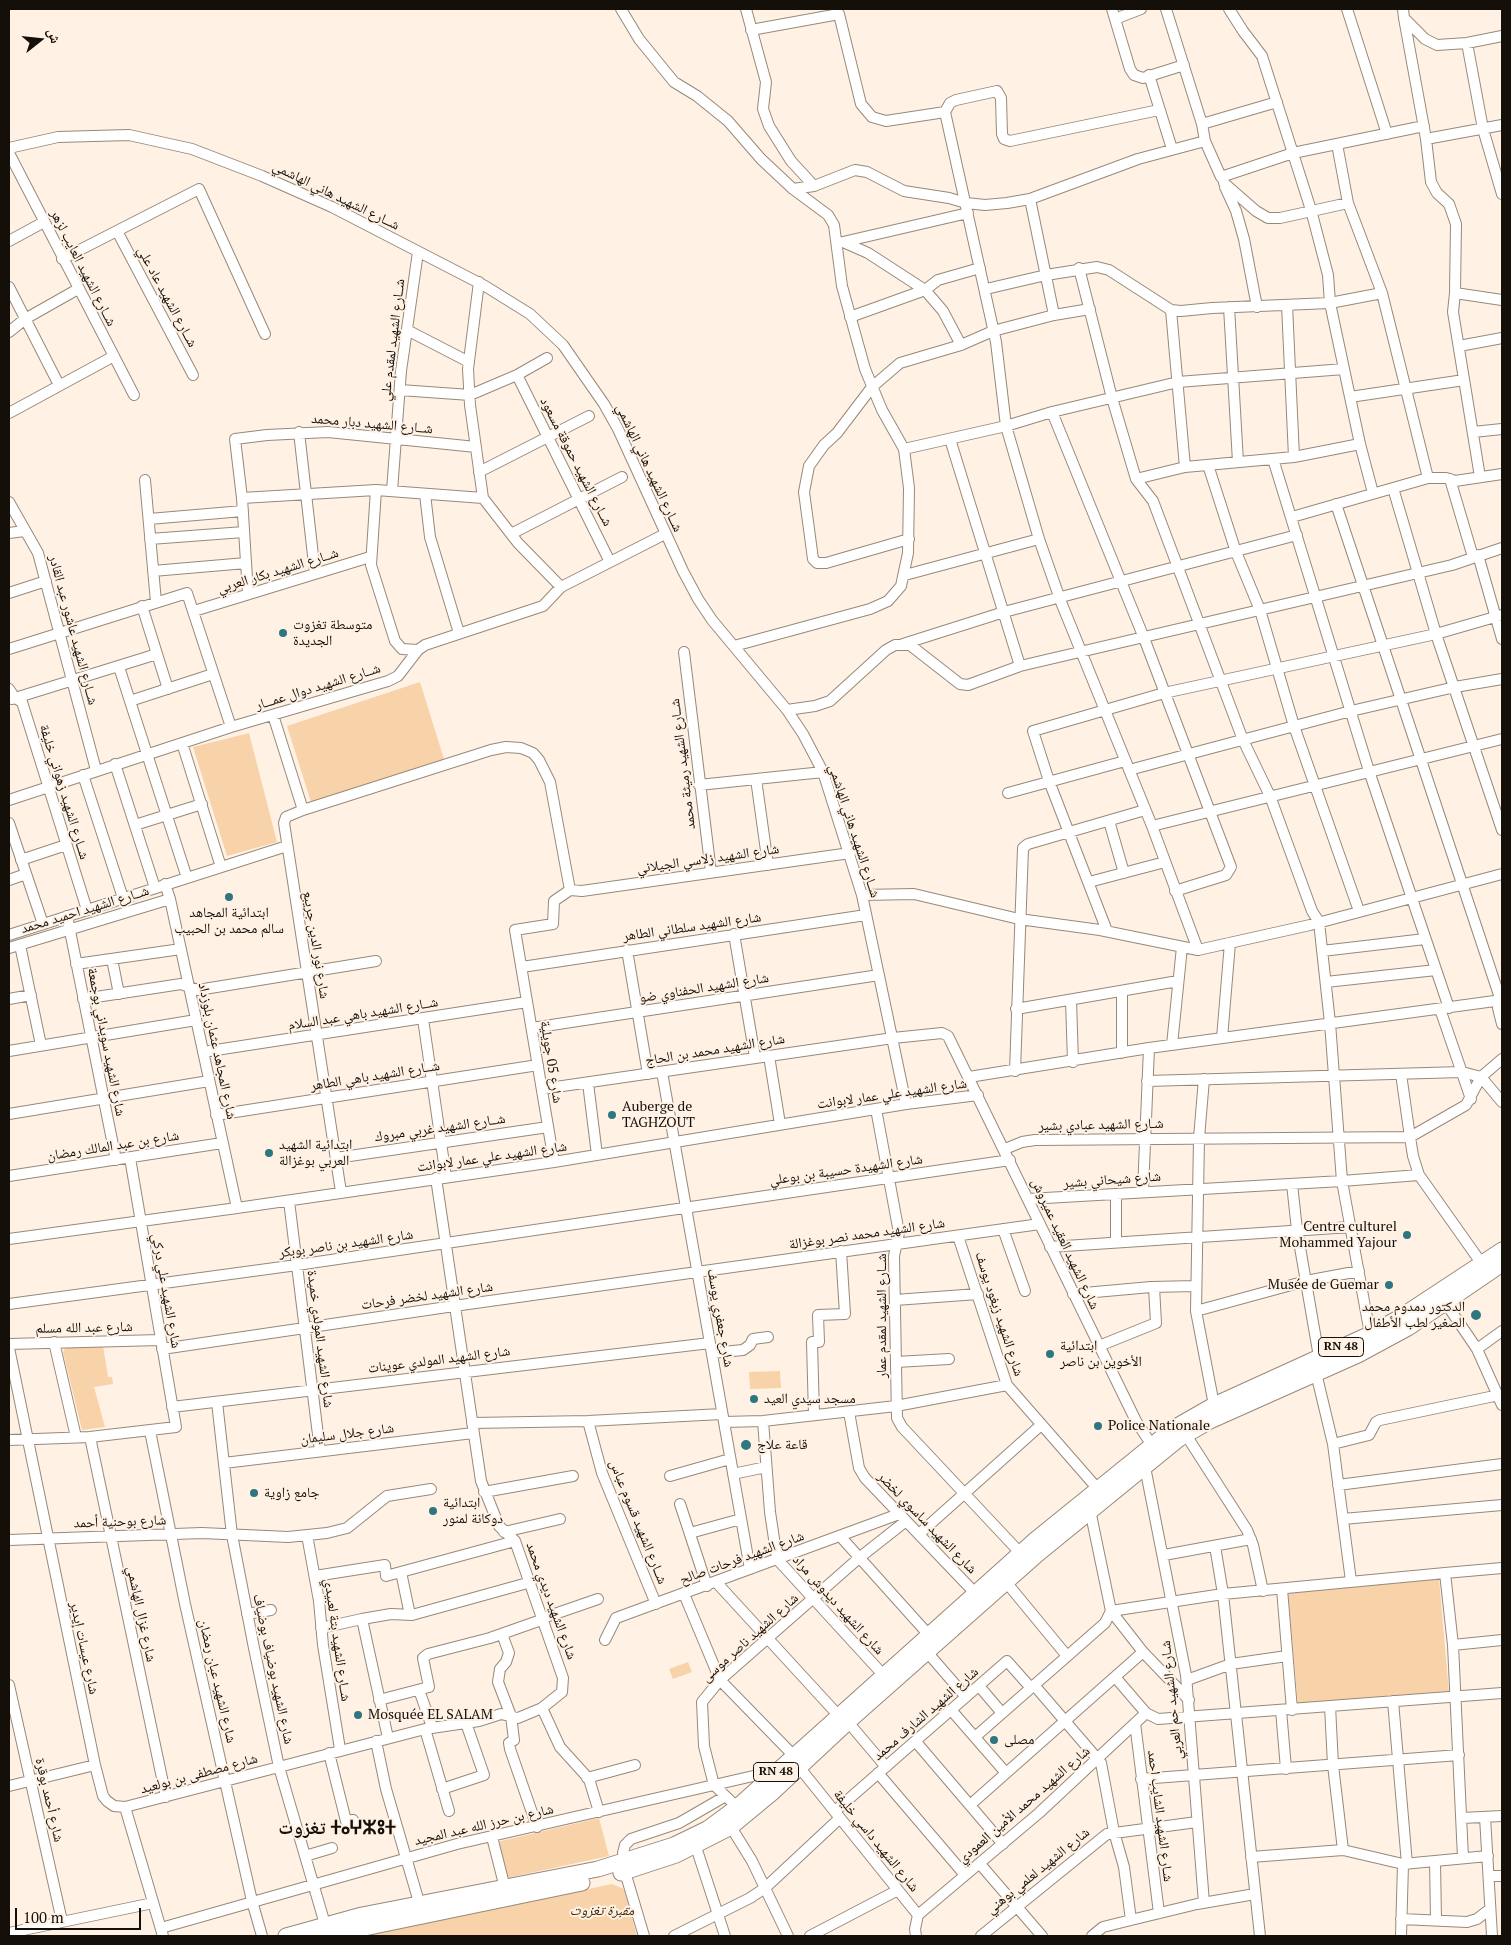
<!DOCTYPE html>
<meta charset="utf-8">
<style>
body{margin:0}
#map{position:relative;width:1511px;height:1945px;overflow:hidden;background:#fff2e5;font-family:"PT Serif","Noto Naskh Arabic",serif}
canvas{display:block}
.frame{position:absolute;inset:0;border:10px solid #140f09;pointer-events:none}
.north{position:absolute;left:15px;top:15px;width:50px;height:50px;-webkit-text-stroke:4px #fff2e5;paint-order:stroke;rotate:74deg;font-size:14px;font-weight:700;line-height:20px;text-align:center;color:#140f09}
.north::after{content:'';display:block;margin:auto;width:18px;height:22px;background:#140f09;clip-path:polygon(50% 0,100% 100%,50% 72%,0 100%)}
.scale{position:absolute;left:15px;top:1908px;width:126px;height:22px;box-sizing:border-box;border:2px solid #140f09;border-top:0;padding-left:6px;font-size:15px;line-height:18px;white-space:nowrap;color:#140f09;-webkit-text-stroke:4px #fff2e5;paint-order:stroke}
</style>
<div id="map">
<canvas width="1511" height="1945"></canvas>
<div class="frame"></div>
<div class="north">ش</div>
<div class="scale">100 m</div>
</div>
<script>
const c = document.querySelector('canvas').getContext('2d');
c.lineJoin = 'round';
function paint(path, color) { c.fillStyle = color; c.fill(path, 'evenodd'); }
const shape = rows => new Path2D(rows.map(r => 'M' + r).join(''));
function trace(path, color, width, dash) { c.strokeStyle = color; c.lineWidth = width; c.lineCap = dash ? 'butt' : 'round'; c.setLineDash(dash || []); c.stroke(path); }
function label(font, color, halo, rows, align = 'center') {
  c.font = font + ' "PT Serif","Noto Naskh Arabic","Noto Sans Tifinagh",serif'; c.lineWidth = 4; c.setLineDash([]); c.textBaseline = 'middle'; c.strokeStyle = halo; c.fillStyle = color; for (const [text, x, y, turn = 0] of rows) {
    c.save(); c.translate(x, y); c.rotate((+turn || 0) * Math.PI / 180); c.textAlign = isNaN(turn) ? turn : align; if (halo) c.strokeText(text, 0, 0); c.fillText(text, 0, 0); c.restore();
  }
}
const green = shape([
 [420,682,444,759,311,802,287,726],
 [249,733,277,842,227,856,193,747],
 [103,1346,108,1377,112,1377,113,1384,94,1387,105,1427,82,1430,63,1352,66,1347],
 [780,1371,781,1388,750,1389,749,1372],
 [1439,1579,1449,1693,1298,1705,1288,1593],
 [688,1662,692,1672,673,1679,669,1669],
 [599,1818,609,1856,507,1878,497,1842],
 [612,1884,624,1889,637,1936,366,1936]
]);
const minor = shape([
 [621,9,639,39,674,82,697,96,728,121,761,159,793,189,814,186,855,170,867,172,904,191,949,198,966,203,985,205,1007,203,1030,199,1138,159,1205,141],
 [746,9,766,82,763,109,769,126,791,161,814,186],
 [1112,9,1130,69,1134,75,1143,78,1184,65],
 [1166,9,1202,124,1205,141,1221,177,1293,153,1424,126],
 [1229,9,1243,31,1262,56,1311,210,1328,275,1330,303,1360,444,1373,493],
 [1347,9,1387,134],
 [1403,9,1404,18,1425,39,1437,45,1467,43,1502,36],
 [1404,18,1426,139,1431,182,1437,193,1449,204,1456,224,1455,293,1502,300],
 [1115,19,1141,9],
 [751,30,839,14,861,104,872,117,886,121,945,112,996,342,1006,426,1039,539,1061,602,1152,826,1198,950],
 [1467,43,1483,129,1502,194],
 [1149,75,1172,149],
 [945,112,950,103,956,100,997,91,1001,98,1002,134,1004,139,1010,141,1159,110],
 [1202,124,1277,102],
 [1426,139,1502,125],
 [1337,144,1348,203,1382,293,1428,478],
 [9,148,58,137,129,135,192,149,262,176,332,207,485,286,530,314,563,345,604,404,618,429,683,571,698,599,712,620,787,710,803,734,823,772,862,895,906,1104],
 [9,153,134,395],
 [1224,183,1256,211,1268,218,1280,218,1348,203],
 [1225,187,1236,211,1244,239,1257,307],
 [1030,199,1054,315],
 [117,231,193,375],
 [9,241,44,222],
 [843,242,868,253,925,290,943,311,961,345],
 [843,242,968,213],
 [62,259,199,189,265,334],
 [479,282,468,369,470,405,483,498,518,543,561,587],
 [9,287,59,385],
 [986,289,1046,275,1097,267,1109,270,1171,310,1181,311,1212,308,1330,303,1382,293],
 [1455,293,1453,312,1480,477],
 [1287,305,1294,457],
 [1229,307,1238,462],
 [1171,310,1185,467],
 [850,317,925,290,938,280,980,268],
 [407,330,469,362],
 [9,332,25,319,78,289],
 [1459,346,1502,338],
 [517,375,610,562],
 [400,390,470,395,517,375,547,358],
 [1350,397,1464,380],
 [1052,412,1144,638,1231,867,1226,875,1175,891],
 [9,413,114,356],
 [299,432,315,573],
 [1473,432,1502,429],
 [950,439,1020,666],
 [904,449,1006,426,1052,412,1178,382,1344,369],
 [1273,459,1369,771,1449,1008],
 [1208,465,1236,552,1260,610,1294,726,1359,911],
 [479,472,589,416],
 [1136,479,1185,467,1294,457,1360,444],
 [1450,479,1473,557],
 [145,480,156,602],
 [376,490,371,565,395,641,402,649,418,650],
 [392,491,401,371,418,252],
 [425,494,430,537,459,633],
 [242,498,376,490,483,498],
 [9,502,38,553,96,770],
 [1336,504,1501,1001,1498,1008,1502,1024],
 [1292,517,1428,478,1446,478,1455,481,1502,474],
 [149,519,243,511],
 [9,533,24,531],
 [511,534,622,477],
 [150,539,244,532],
 [909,539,826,563,817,563,813,559,804,492,809,466,824,445,837,433,872,387,900,363,961,345,993,331,1054,315,1090,309],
 [1478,555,1502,639],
 [153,571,246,563],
 [905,575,1039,539],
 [9,593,46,581],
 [248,594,242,498,235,439,267,435,328,432,476,447],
 [142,606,168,689],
 [194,611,370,557],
 [1502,615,1436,634,1502,830],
 [903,644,1004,612,1297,535],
 [734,646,870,609,888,601,901,586,908,553,909,488,904,449,882,410,865,369,842,286,834,225,828,215,793,189],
 [9,649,187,593,231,727],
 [684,652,711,872],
 [119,667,187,878],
 [9,689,15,698,22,702,87,910],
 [12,699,157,654],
 [130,701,213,674],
 [787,710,815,706,830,701,886,650,895,645,910,645,960,684,968,685,1020,666,1452,565,1502,548],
 [273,715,303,810,286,817,284,823,341,1192],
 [182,743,221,867],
 [115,764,155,888],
 [1129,770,1351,711,1455,687,1502,679],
 [83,775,123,898],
 [756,779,768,865],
 [699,785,823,772],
 [1008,793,1125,761],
 [9,800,231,727,388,681,398,676,418,650,425,645,543,606,561,587,665,534],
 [303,810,491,750,506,747,521,748,533,753,539,760,550,782,570,890],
 [1109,821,1124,873],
 [9,823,43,924],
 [135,825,202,804],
 [1152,826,1502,739],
 [21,860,66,845],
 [9,880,26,874],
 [1089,882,1165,862],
 [165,884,170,899,237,1208],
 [570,890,582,891,850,853],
 [862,895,914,894,1019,919,1100,930,1198,950,1310,925,1502,874],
 [67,916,116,1160],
 [1107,931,1049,781,1033,731,1164,693,1436,634,1393,488],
 [734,934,755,1057],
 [9,935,287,846],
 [20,945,41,1045],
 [9,948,170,899],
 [627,950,648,1074],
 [1322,951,1425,939],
 [112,959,119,994],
 [76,964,181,949],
 [522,967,866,915],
 [1326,982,1436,970],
 [9,999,31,995],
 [83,999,181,984,198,990,204,989,376,961],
 [1071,1000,1073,1062],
 [1016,1009,1178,981],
 [1440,1009,1471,1099],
 [423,1019,446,1177],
 [532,1028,879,975],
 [1222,1038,1230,943],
 [1172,1045,1182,947],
 [9,1051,196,1020],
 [203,1052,527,1002],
 [1122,1053,1122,991],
 [769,1056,780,1124],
 [1015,1071,1023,848,1028,844,1145,810],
 [662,1072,750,1569],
 [969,1077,1149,1048,1502,1000],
 [1204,1079,1199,1138,1196,1311,1214,1405],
 [1147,1081,1462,1072,1481,1077,1502,1102],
 [588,1083,597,1155],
 [542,1089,893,1038,942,1033,948,1036,1136,1421,1155,1450],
 [876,1109,899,1233,894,1256,897,1418,902,1427,1025,1558],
 [9,1114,209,1081],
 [216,1115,538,1065],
 [1005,1149,1022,1142,1035,1140,1410,1137,1401,1074],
 [336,1158,548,1127],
 [554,1162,515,930,553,924,554,901,570,890],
 [9,1176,222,1143],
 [1292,1184,1297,1230,1319,1357],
 [1143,1191,1149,1048],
 [1028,1199,1342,1181,1330,1023,1319,922,1312,911,1270,796,1243,740,1153,501,1136,479,1112,398,1079,268],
 [289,1201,320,1451],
 [1003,1229,1025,1291],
 [958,1236,1007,1385,1097,1488],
 [9,1239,237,1208,554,1162,906,1104,978,1095],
 [1116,1241,1116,1194],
 [1050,1247,1351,1227],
 [1482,1264,1419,1175,1413,1156,1410,1137,1466,1105,1481,1077,1502,1059],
 [1073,1294,1151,1287,1196,1286],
 [895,1300,978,1294],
 [1445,1302,1477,1349,1502,1405],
 [9,1304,297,1265,1010,1160],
 [1196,1311,1306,1281,1359,1271],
 [1370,1334,1342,1181,1419,1175],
 [54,1342,76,1437],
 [9,1344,160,1340],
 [1099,1346,1156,1323,1154,1287],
 [9,1348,95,1765,103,1796,107,1801,114,1806,125,1807,163,1936],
 [162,1349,454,1306,1040,1224],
 [1477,1349,1502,1331],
 [712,1353,743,1350,750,1345,753,1339,768,1337],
 [896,1362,949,1359],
 [1316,1373,1333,1444,1351,1581],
 [217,1402,232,1535,254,1648,279,1767,327,1931],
 [172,1407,710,1343],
 [849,1412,859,1468,865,1478,975,1593],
 [814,1415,812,1342,819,1342,818,1315,845,1314,841,1251],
 [588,1421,602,1473,656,1604],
 [763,1421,770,1512,777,1559,887,1679],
 [724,1422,763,1421,896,1406,1007,1385],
 [472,1423,588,1421,722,1414],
 [150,1431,185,1604,252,1901,262,1936],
 [1186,1435,1247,1530,1253,1545,1263,1591],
 [90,1437,166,1797],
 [9,1440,90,1437,176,1427,130,1158],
 [1333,1444,1369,1435,1376,1422,1380,1420,1499,1395],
 [224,1463,473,1433],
 [1145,1467,1186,1675,1204,1903],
 [733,1474,766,1467],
 [670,1476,730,1459],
 [1338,1485,1502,1464],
 [484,1492,573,1476],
 [680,1504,707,1586],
 [1090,1510,1111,1611,1143,1652,1189,1700],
 [1343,1519,1502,1505],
 [504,1532,560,1519],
 [690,1533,741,1519],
 [919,1534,1041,1425],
 [307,1535,319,1601,323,1645,340,1749],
 [840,1536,928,1634],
 [9,1540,202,1533,288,1537,327,1533,347,1528,387,1496,431,1489],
 [1215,1546,1223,1594,1260,1936],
 [1164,1555,1251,1539],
 [401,1572,410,1615],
 [1445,1573,1502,1568],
 [315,1576,385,1565,386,1576,515,1541],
 [716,1582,838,1715],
 [1006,1582,1067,1656],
 [1282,1589,1292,1710],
 [684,1594,720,1680,794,1756],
 [1111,1611,1223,1594,1445,1573,1453,1645,1502,1640],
 [247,1614,271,1610],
 [543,1618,598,1599],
 [362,1619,388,1738],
 [321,1628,362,1619,391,1614,412,1615,531,1582],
 [502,1634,509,1653,506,1662,500,1669,498,1682,511,1716,514,1740,509,1743,510,1749,537,1827],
 [605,1640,616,1618,899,1514],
 [1453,1645,1463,1858],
 [927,1652,966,1697],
 [1115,1677,1146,1713,1158,1719,1502,1693],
 [1187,1680,1231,1664,1287,1656],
 [9,1685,62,1921],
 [1034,1685,1101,1763,1114,1832,1124,1867,1131,1920],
 [979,1686,1002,1713],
 [419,1690,432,1727],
 [379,1700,429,1687,423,1658,428,1654,490,1638,544,1619],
 [1393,1701,1407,1864],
 [1330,1706,1333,1765,1343,1850],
 [542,1708,560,1747,589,1779,599,1812],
 [1281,1710,1286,1769],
 [952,1711,1006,1773],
 [848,1722,886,1767],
 [1135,1723,1159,1913],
 [425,1729,449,1811],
 [975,1737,1105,1623,1111,1611],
 [376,1741,386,1789,421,1909],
 [916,1742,1003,1844],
 [329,1753,346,1821,353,1820,355,1825],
 [799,1767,918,1915,915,1929,916,1936],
 [878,1773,965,1875],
 [587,1778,635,1765],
 [1141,1779,1459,1755],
 [9,1786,95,1765],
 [442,1789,484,1775,466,1723],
 [970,1805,1143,1652],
 [125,1807,425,1729,479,1721,501,1714,518,1718,542,1708,562,1692,563,1678,515,1541,499,1526,481,1481,436,1178],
 [737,1807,714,1785,704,1746,702,1702,720,1680,859,1558,906,1521],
 [835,1811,1007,1661,1031,1688],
 [1485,1817,1492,1936],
 [1462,1818,1502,1816],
 [731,1827,752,1861,788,1936],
 [492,1837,505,1888],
 [696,1847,725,1936],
 [305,1856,332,1848],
 [1251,1857,1343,1850,1403,1864,1488,1856],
 [625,1861,623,1853,625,1845,631,1839,679,1823,724,1797],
 [1435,1861,1436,1920],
 [980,1864,1042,1936],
 [625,1872,644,1936],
 [1489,1876,1502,1876],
 [918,1915,1039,1813,1146,1713],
 [1401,1919,1467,1922,1477,1919,1490,1909],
 [161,1928,457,1844,775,1771],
 [9,1933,153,1903],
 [674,1936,750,1898,765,1888,840,1818],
 [810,1936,898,1890],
 [981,1936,1107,1834,1197,1822],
 [1092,1936,1103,1927,1131,1920,1197,1904,1255,1894],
 [1401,1936,1403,1864]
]);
const highway = shape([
 [621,1873,676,1855,731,1827,772,1793,848,1722,1038,1554,1179,1439,1210,1421,1358,1355,1408,1328,1502,1264],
 [286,1936,362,1915,598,1869,674,1845,707,1829,737,1807,1036,1539,1172,1429,1214,1405,1370,1334,1397,1319,1502,1250],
 [326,1936,582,1883]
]);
const markers = [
 [283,633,5,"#2e7680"],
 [229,897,5,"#2e7680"],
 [612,1115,5,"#2e7680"],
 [269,1153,5,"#2e7680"],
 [1407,1235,5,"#2e7680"],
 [1389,1285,5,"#2e7680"],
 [1476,1315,6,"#2e7680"],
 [1050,1354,5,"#2e7680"],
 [754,1399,5,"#2e7680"],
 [1098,1426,5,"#2e7680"],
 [746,1445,6,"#2e7680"],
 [254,1493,5,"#2e7680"],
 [433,1511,5,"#2e7680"],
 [358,1715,5,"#2e7680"],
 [994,1740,5,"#2e7680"]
];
const shields = [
 [1341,1347,45],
 [776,1772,45]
];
const shieldNames = [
 ["RN 48",1341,1347],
 ["RN 48",776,1772]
];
const streetNames = [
 ["شــارع الشهيد هاني الهاشمي",336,196,26],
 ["شــارع الشهيد العايب لزهر",83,268,63],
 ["شــارع الشهيد عاد علي",167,297,62],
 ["شــارع الشهيد لمقدم علي",393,340,-83],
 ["شــارع الشهيد دبار محمد",372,424,5],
 ["شــارع الشهيد حموقة مسعود",576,462,63],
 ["شــارع الشهيد هاني الهاشمي",649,468,65],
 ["شــارع الشهيد بكار العربي",278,571,-17],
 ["شــارع الشهيد عاشور عبد القادر",73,630,75],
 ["شــارع الشهيد دوال عمـــار",318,687,-17],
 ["شــارع الشهيد رميثة محمد",683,764,-97],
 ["شــارع الشهيد زهواني خليفة",64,792,73],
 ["شــارع الشهيد هاني الهاشمي",854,831,72],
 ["شارع الشهيد زلاسي الجيلاني",708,859,-8],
 ["شــارع الشهيد احميد محمد",85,910,-17],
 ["شارع الشهيد سلطاني الطاهر",692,927,-8],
 ["شارع نور الدين جريبع",316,945,81],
 ["شارع الشهيد الحفناوي ضو",704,988,-9],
 ["شــارع الشهيد باهي عبد السلام",363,1014,-9],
 ["شارع الشهيد سويداني بوجمعة",106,1042,79],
 ["شارع الشهيد محمد بن الحاج",715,1050,-9],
 ["شارع المجاهد عثمان بلوزداد",217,1051,78],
 ["شارع 05 جويلية",551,1062,81],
 ["شــارع الشهيد باهي الطاهر",375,1076,-9],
 ["شارع الشهيد علي عمار لابوانت",892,1094,-8],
 ["شـارع الشهيد عبادي بشير",1101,1125,-1],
 ["شــارع الشهيد غربي مبروك",440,1128,-8],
 ["شارع بن عبد المالك رمضان",113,1146,-9],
 ["شارع الشهيد علي عمار لابوانت",492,1157,-8],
 ["شارع الشهيدة حسيبة بن بوعلي",846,1170,-8],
 ["شارع شيحاني بشير",1112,1180,-4],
 ["شارع الشهيد محمد نصر بوغزالة",867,1234,-8],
 ["شارع الشهيد بن ناصر بوبكر",346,1244,-8],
 ["شارع الشهيد العقيد عميروش",1065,1244,65],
 ["شارع الشهيد علي دركي",166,1291,80],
 ["شارع الشهيد لخضر فرحات",427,1296,-8],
 ["شارع الشهيد زيغود يوسف",999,1314,72],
 ["شــارع الشهيد لمقدم عمار",882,1316,-90],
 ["شارع جعفري يوسف",720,1318,80],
 ["شارع عبد الله مسلم",84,1328,-1],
 ["شارع الشهيد المولدي خميدة",320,1339,83],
 ["شارع الشهيد المولدي عوينات",439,1360,-7],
 ["شارع جلال سليمان",347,1434,-7],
 ["شارع بوحنية أحمد",120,1522,-2],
 ["شــارع الشهيد قسوم عباس",638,1522,68],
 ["شارع الشهيد ساسوي لخضر",927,1523,46],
 ["شارع الشهيد فرحات صالح",742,1558,-20],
 ["شارع الشهيد ديدي محمد",551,1601,70],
 ["شارع الشهيد ديدوش مراد",838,1605,48],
 ["شارع غزال الهاشمي",141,1614,78],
 ["شارع الشهيد ناصر موسى",750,1638,-42],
 ["شــارع الشهيد بتة لعبيدي",337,1640,82],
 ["شارع عيسات إيدير",84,1648,78],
 ["شارع الشهيد بوضياف بوضياف",273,1669,78],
 ["شارع الشهيد عبان رمضان",217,1681,77],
 ["شـارع الشهيد حم العربي",1172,1700,-96],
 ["شارع الشهيد الشارف محمد",926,1714,-41],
 ["شارع مصطفى بن بولعيد",199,1774,-15],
 ["شارع أحمد بوقرة",49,1800,77],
 ["شارع الشهيد محمد الأمين العمودي",1024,1805,-41],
 ["شـارع الشهيد الشايب احمد",1160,1816,83],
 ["شارع بن حرز الله عبد المجيد",484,1825,-13],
 ["شارع الشهيد داسي خليفة",876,1841,51],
 ["شارع الشهيد لعلمي بوهني",1038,1871,-39]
];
const poiNames = [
 ["متوسطة تغزوت",293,625],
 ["الجديدة",293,641],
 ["ابتدائية المجاهد",229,913,"center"],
 ["سالم محمد بن الحبيب",229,929,"center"],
 ["Auberge de",622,1107],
 ["TAGHZOUT",622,1123],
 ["ابتدائية الشهيد",279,1145],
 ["العربي بوغزالة",279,1161],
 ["Centre culturel",1397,1227,"right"],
 ["Mohammed Yajour",1397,1243,"right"],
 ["Musée de Guemar",1379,1285,"right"],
 ["الدكتور دمدوم محمد",1465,1307,"right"],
 ["الصغير لطب الأطفال",1465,1323,"right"],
 ["ابتدائية",1060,1346],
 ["الأخوين بن ناصر",1060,1362],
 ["مسجد سيدي العيد",764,1399],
 ["Police Nationale",1108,1426],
 ["قاعة علاج",757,1445],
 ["جامع زاوية",264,1493],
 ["ابتدائية",443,1503],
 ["دوكانة لمنور",443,1519],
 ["Mosquée EL SALAM",368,1715],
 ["مصلى",1004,1740]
];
const parkNames = [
 ["مقبرة تغزوت",602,1911]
];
const districtNames = [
 ["تغزوت ⵜⴰⵖⵣⵓⵜ",337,1829]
];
paint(green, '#f8d2a8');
trace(minor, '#97897a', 12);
trace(highway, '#97897a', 17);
trace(minor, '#fff', 10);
trace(highway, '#fff', 15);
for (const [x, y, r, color] of markers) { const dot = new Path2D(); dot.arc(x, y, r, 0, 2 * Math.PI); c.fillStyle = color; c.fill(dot); trace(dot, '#fff2e5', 2); }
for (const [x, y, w] of shields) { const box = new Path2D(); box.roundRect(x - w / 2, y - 9.5, w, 19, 4); c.fillStyle = '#fff2e5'; c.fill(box); trace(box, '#140f09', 1); }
label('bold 12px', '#140f09', null, shieldNames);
label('14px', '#140f09', '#fff2e5', streetNames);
label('14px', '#140f09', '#fff2e5', poiNames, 'left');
label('italic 14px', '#3c2505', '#fff2e5', parkNames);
label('bold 19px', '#140f09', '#fff2e5', districtNames);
</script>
